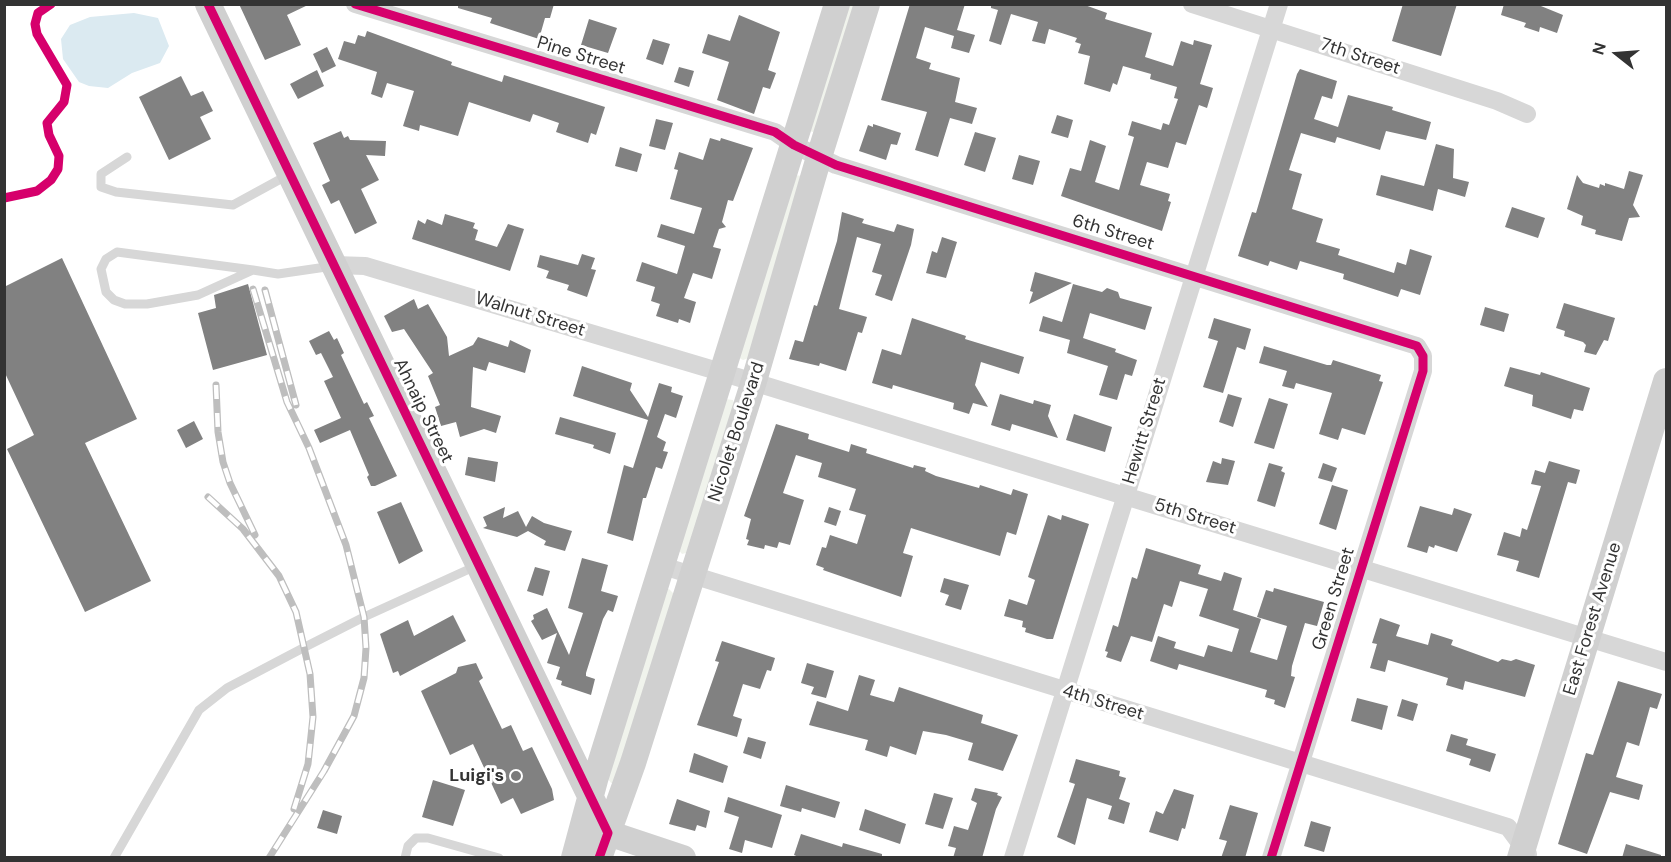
<!DOCTYPE html>
<style>
body{margin:0}
#map{position:relative;width:1671px;height:862px;overflow:hidden;background:#fff;font-family:"DM Sans",sans-serif}
canvas{display:block}
.frame{position:absolute;inset:0;border:6px solid #333;pointer-events:none}
.north{position:absolute;left:1587px;top:24px;width:60px;height:60px;-webkit-text-stroke:4px #fff;paint-order:stroke;rotate:287deg;font-size:16px;font-weight:700;line-height:24px;text-align:center;color:#333}
.north::after{content:'';display:block;margin:auto;width:21px;height:27px;background:#333;clip-path:polygon(50% 0,100% 100%,50% 72%,0 100%)}
</style>
<div id="map">
<canvas width="1671" height="862"></canvas>
<div class="frame"></div>
<div class="north">N</div>
</div>
<script>
const c = document.querySelector('canvas').getContext('2d');
c.lineJoin = 'round';
function paint(path, color) { c.fillStyle = color; c.fill(path, 'evenodd'); }
const shape = rows => new Path2D(rows.map(r => 'M' + r).join(''));
function trace(path, color, width, dash) { c.strokeStyle = color; c.lineWidth = width; c.lineCap = dash ? 'butt' : 'round'; c.setLineDash(dash || []); c.stroke(path); }
function label(font, color, halo, rows, align = 'center') {
  c.font = font + ' "DM Sans",sans-serif'; c.lineWidth = 6; c.setLineDash([]); c.textBaseline = 'middle'; c.strokeStyle = halo; c.fillStyle = color; for (const [text, x, y, turn = 0] of rows) {
    c.save(); c.translate(x, y); c.rotate((+turn || 0) * Math.PI / 180); c.textAlign = isNaN(turn) ? turn : align; if (halo) c.strokeText(text, 0, 0); c.fillText(text, 0, 0); c.restore();
  }
}
const green = shape([
 [845,5,858,5,817,131,812,132,809,130],
 [795,175,802,176,749,358,743,360,739,358],
 [725,399,733,400,735,406,686,553,682,554,677,548],
 [669,589,675,595,615,783,611,783,606,776,665,590]
]);
const water = shape([
 [134,13,158,18,169,46,160,63,132,73,108,88,89,86,79,82,63,59,61,39,70,25,90,17]
]);
const building = shape([
 [239,4,310,4,287,15,301,45,265,60],
 [458,4,554,4,550,18,545,18,539,39,490,23,492,18,458,8],
 [910,4,965,4,957,30,975,35,969,53,951,48,954,36,925,27,916,58,931,63,929,69,960,78,955,102,977,108,972,124,950,118,938,157,915,150,927,112,881,100],
 [991,4,1082,4,1107,13,1105,19,1152,33,1145,57,1173,66,1181,41,1193,45,1194,40,1212,45,1200,84,1213,88,1207,108,1199,105,1186,145,1176,142,1168,168,1147,162,1140,185,1170,194,1168,201,1171,202,1162,231,1061,196,1070,168,1081,171,1090,140,1106,146,1095,182,1119,190,1134,137,1128,135,1132,121,1161,130,1163,123,1169,125,1178,99,1174,98,1177,87,1150,79,1151,74,1123,66,1117,85,1113,83,1110,92,1084,84,1090,56,1078,53,1081,44,1075,42,1077,38,1049,29,1045,44,1032,41,1038,22,1011,14,1001,45,989,41,998,10,991,8],
 [1403,4,1457,4,1441,56,1392,41],
 [1504,4,1536,4,1563,15,1557,33,1540,27,1539,32,1524,27,1526,23,1501,15],
 [739,15,780,32,768,70,776,73,770,89,763,87,754,114,717,100,729,62,702,53,708,34,730,41],
 [589,19,617,28,608,53,581,45],
 [367,31,452,62,451,65,502,82,504,75,605,107,596,135,591,133,588,143,556,132,559,123,533,114,530,122,469,102,458,136,420,125,419,131,403,126,414,91,387,83,382,98,371,94,377,72,338,59,344,41,355,44,358,35,365,37],
 [653,39,670,44,663,65,646,59],
 [327,47,336,66,322,73,313,54],
 [679,67,694,71,689,87,674,82],
 [1300,69,1337,81,1332,99,1322,96,1314,119,1338,127,1348,95,1393,107,1392,110,1431,122,1426,140,1386,131,1380,150,1337,137,1335,143,1301,133,1289,170,1302,174,1292,209,1323,219,1316,242,1340,249,1338,255,1394,273,1397,262,1406,265,1410,249,1432,256,1420,295,1401,289,1398,297,1343,279,1344,274,1300,261,1297,270,1270,261,1268,266,1238,256,1252,212,1256,213,1297,74],
 [317,70,324,86,298,99,290,84],
 [181,76,191,96,203,91,213,111,200,117,211,139,169,160,139,97],
 [1057,115,1073,120,1068,138,1051,133],
 [656,119,673,123,665,150,649,146],
 [873,124,901,133,897,145,891,144,886,160,859,151,868,125,873,127],
 [341,131,344,138,348,136,350,140,386,141,385,156,366,155,379,180,361,189,377,223,355,234,339,200,331,204,322,185,330,181,313,143],
 [975,132,996,138,985,172,964,165],
 [710,138,720,141,721,138,753,148,733,201,728,200,722,222,726,227,719,229,713,247,721,249,712,279,693,273,684,298,696,302,690,323,679,319,678,323,656,316,660,304,651,301,655,287,636,281,642,262,677,274,685,246,657,237,661,224,694,234,702,208,670,199,678,170,674,169,679,152,703,160],
 [1436,144,1454,149,1453,178,1469,182,1465,197,1438,189,1433,211,1376,195,1381,175,1424,186],
 [620,147,642,154,637,172,615,166],
 [1019,155,1040,161,1033,185,1012,179],
 [1629,171,1643,175,1633,205,1640,217,1629,218,1622,241,1595,234,1596,230,1581,225,1583,216,1567,209,1577,175,1583,183,1599,188,1600,184,1605,186,1605,183,1624,189],
 [1512,207,1545,218,1538,238,1505,227],
 [842,212,864,219,862,223,894,232,897,224,914,229,911,245,892,301,875,295,882,275,872,272,881,244,857,237,839,309,867,317,862,333,858,332,846,371,820,363,819,366,789,359,795,340,803,342,814,305,817,306,837,241],
 [445,214,475,223,473,228,478,230,475,240,497,247,508,224,524,229,510,271,412,239,418,220,425,224,427,219,442,225],
 [942,237,957,242,946,278,926,273,932,251,937,253],
 [582,254,595,258,591,269,596,270,587,297,567,290,569,285,546,278,549,271,537,267,540,255,578,265],
 [62,258,137,419,85,443,151,581,85,612,7,449,34,435,4,371,4,287],
 [1035,272,1052,277,1072,283,1029,304,1033,292,1030,291],
 [248,284,267,355,213,370,198,313,216,308,214,295],
 [1073,284,1102,292,1107,288,1118,292,1120,298,1152,307,1145,330,1090,313,1083,338,1116,349,1115,352,1137,360,1132,376,1125,374,1117,400,1099,395,1108,366,1067,353,1070,340,1039,331,1043,316,1062,322],
 [414,299,418,309,428,304,447,337,449,356,473,345,478,337,508,347,510,340,531,350,525,373,489,362,486,371,473,367,471,407,501,416,496,433,484,429,460,437,456,422,441,426,435,407,440,405,428,376,433,373,404,329,392,332,384,316],
 [1564,303,1615,318,1608,341,1604,340,1596,355,1584,352,1586,345,1583,342,1564,336,1565,331,1556,328],
 [1485,307,1509,314,1504,332,1480,325],
 [912,318,966,336,965,339,1024,357,1019,374,981,362,975,385,988,407,973,403,969,414,953,409,954,403,893,385,892,389,872,383,882,349,901,355],
 [1214,318,1251,329,1245,350,1237,347,1223,393,1203,387,1218,341,1208,338],
 [329,331,334,340,337,338,344,353,341,355,364,404,367,402,374,416,369,418,370,420,397,476,375,486,371,486,367,477,369,475,350,430,320,443,314,430,341,418,324,381,333,377,321,353,316,355,309,341],
 [1264,346,1327,365,1331,365,1333,360,1381,375,1379,381,1383,382,1365,435,1342,428,1338,440,1319,434,1332,393,1296,383,1294,389,1282,386,1287,371,1259,363],
 [582,366,632,383,630,390,648,417,659,383,672,387,671,392,683,396,676,418,665,414,657,437,666,442,663,451,668,452,662,469,656,467,646,498,643,498,633,541,607,533,624,465,633,468,648,420,573,396],
 [1510,367,1540,375,1541,372,1590,388,1583,411,1574,409,1571,419,1532,406,1533,395,1504,386],
 [1000,394,1033,404,1034,400,1051,405,1048,416,1058,438,1012,424,1010,431,991,425],
 [1228,394,1242,398,1233,427,1219,422],
 [1269,398,1288,404,1274,449,1254,443],
 [1074,414,1112,427,1105,452,1066,440],
 [560,417,616,433,610,454,593,448,594,445,555,434],
 [194,421,203,439,186,448,177,430],
 [776,424,809,434,808,439,849,452,851,444,867,449,866,453,913,468,914,465,926,468,925,471,936,476,979,488,980,485,1011,495,1013,489,1028,494,1016,535,1007,532,1000,556,911,528,903,553,913,556,901,597,823,570,824,568,816,565,822,547,826,548,830,535,857,544,866,515,849,510,856,489,818,477,822,463,796,455,783,493,804,500,790,545,779,542,777,548,765,545,764,549,747,545,749,540,746,539,751,519,744,516],
 [468,457,498,462,495,482,465,475],
 [1222,458,1235,461,1228,485,1206,482,1213,461,1221,464],
 [1549,461,1580,470,1576,484,1568,482,1539,578,1516,571,1519,561,1497,555,1504,532,1520,537,1522,528,1527,530,1541,486,1531,484,1535,470,1545,473],
 [1269,463,1283,467,1281,471,1285,473,1275,507,1257,501],
 [1323,463,1337,468,1332,482,1318,478],
 [1332,485,1348,490,1336,530,1319,524],
 [401,502,423,551,399,564,377,512],
 [1420,506,1452,515,1454,508,1472,514,1457,552,1435,545,1434,548,1429,546,1427,553,1407,547],
 [505,507,503,518,518,511,526,527,532,516,544,523,572,531,565,551,544,545,546,541,528,531,517,537,483,528,487,526,483,517],
 [829,507,841,511,836,526,824,522],
 [1048,515,1061,520,1062,515,1089,524,1053,639,1047,639,1025,632,1026,628,1022,627,1023,621,1004,616,1009,599,1027,605,1035,580,1028,577],
 [1146,548,1201,565,1198,574,1221,581,1224,572,1242,578,1233,610,1261,619,1250,652,1277,660,1287,626,1257,617,1266,590,1273,592,1274,588,1324,602,1317,626,1305,623,1292,666,1291,676,1295,677,1285,708,1274,704,1275,700,1265,697,1267,690,1179,664,1177,670,1150,661,1158,636,1176,642,1174,648,1204,657,1208,645,1232,652,1239,629,1199,616,1208,589,1180,581,1172,607,1164,604,1152,642,1131,636,1121,662,1106,657,1108,652,1105,651,1113,625,1118,627,1132,577,1137,579],
 [582,558,608,565,601,591,618,596,613,612,608,610,603,619,586,673,586,676,595,679,591,695,561,685,562,681,556,679,560,667,547,663,557,633,542,640,531,621,534,619,533,615,547,608,569,655,583,613,568,608],
 [535,567,550,571,543,596,527,591],
 [944,578,969,585,961,610,945,605,949,595,940,592],
 [453,615,466,641,400,676,398,671,393,673,380,634,408,620,414,636],
 [1380,618,1400,625,1396,636,1428,645,1431,633,1453,640,1451,645,1498,662,1502,659,1511,661,1516,659,1535,665,1525,697,1465,681,1463,690,1446,685,1448,678,1388,660,1385,672,1370,668,1377,644,1372,643],
 [722,641,775,658,771,671,767,670,760,689,743,684,733,716,742,719,737,737,697,725,719,662,715,661],
 [476,663,483,678,479,681,502,729,511,725,523,751,532,747,552,789,554,800,521,814,513,798,501,804,473,744,450,755,421,691,456,673,458,667],
 [807,663,834,671,826,698,811,694,814,687,801,683],
 [859,675,875,680,870,695,894,702,899,687,983,715,981,723,1018,735,1003,771,968,760,973,743,946,735,923,731,916,755,890,746,887,757,865,750,868,740,809,725,817,701,848,711],
 [1618,681,1662,694,1657,709,1650,707,1639,746,1627,742,1616,777,1643,785,1639,800,1610,792,1587,854,1558,844,1586,753,1593,755],
 [1357,698,1388,706,1382,730,1351,721],
 [1402,699,1418,704,1413,721,1397,716],
 [1451,734,1468,739,1466,745,1496,754,1490,772,1469,765,1471,759,1446,751],
 [748,737,766,742,761,759,743,753],
 [694,753,728,766,723,783,689,772],
 [1076,759,1120,771,1119,776,1126,778,1119,799,1130,803,1124,824,1108,819,1112,806,1087,798,1075,845,1057,837,1075,784,1069,782],
 [433,780,465,790,453,826,422,817],
 [786,785,840,802,835,818,802,808,801,812,780,806],
 [975,788,998,793,997,795,1002,797,996,809,982,858,953,858,956,848,948,846,954,826,968,830,977,803,971,800],
 [1174,789,1194,795,1185,829,1182,828,1178,841,1149,832,1156,811,1163,814],
 [934,793,953,798,943,829,925,824],
 [728,797,782,815,772,848,745,840,742,853,729,849,739,817,724,812],
 [677,799,710,811,706,828,697,825,695,831,669,824],
 [1230,805,1258,813,1245,858,1221,858,1227,841,1219,839],
 [865,809,906,824,900,844,859,830],
 [323,810,342,816,337,834,317,828],
 [1311,821,1331,827,1324,852,1304,846],
 [801,834,842,847,843,843,882,854,882,858,801,858,794,855],
 [1626,844,1661,855,1661,858,1622,858]
]);
const lane = shape([
 [127,157,101,174,101,187,116,192,233,205,288,175],
 [253,270,198,295,147,304,125,304,114,300,106,292,101,269,106,259,117,252,253,270,278,274,333,266],
 [114,858,199,710,227,688,305,647,364,617,476,566],
 [405,858,408,846,416,838,428,838,499,858]
]);
const street = shape([
 [355,4,775,132,794,145,836,165,1417,346,1423,356,1423,371,1271,858],
 [1192,4,1497,101,1527,114],
 [334,265,365,266,724,373,1666,662],
 [663,566,1508,827,1528,854],
 [1013,858,1279,4]
]);
const secondary = shape([
 [208,4,608,833],
 [608,833,683,858],
 [574,858,595,780,837,4],
 [599,858,633,763,754,381,819,157,867,4],
 [1520,858,1666,381]
]);
const rail = shape([
 [253,289,287,402,309,448,346,545,364,617,366,648,364,678,354,716,324,771,269,858],
 [265,290,296,405],
 [216,385,218,432,223,462,230,483,255,535],
 [208,497,243,529,279,576,296,612,310,674,313,717,308,764,294,809]
]);
const cycleway = shape([
 [208,4,608,833,599,858],
 [355,4,775,132,794,145,836,165,1417,346,1423,356,1423,371,1271,858],
 [4,198,37,191,51,180,58,169,59,156,49,135,47,123,64,102,67,85,37,34,35,24,38,13,51,4]
]);
const markers = [
 [516,776,6,"#7a7a7a"]
];
const streetNames = [
 ["Pine Street",581,56,17],
 ["7th Street",1360,57,18],
 ["6th Street",1113,233,17],
 ["Walnut Street",530,315,17],
 ["Ahnaip Street",423,411,64],
 ["Hewitt Street",1145,431,-73],
 ["Nicolet Boulevard",737,432,-72],
 ["5th Street",1195,517,17],
 ["Green Street",1334,599,-73],
 ["East Forest Avenue",1593,619,-73],
 ["4th Street",1103,703,17]
];
const poiNames = [
 ["Luigi's",504,776]
];
paint(green, '#f0f3ec');
paint(water, '#dbeaf1');
paint(building, '#818181');
trace(lane, '#d7d7d7', 9);
trace(street, '#d7d7d7', 18);
trace(secondary, '#d0d0d0', 26);
trace(rail, '#bebebe', 7);
trace(rail, '#fff', 4.5, [14]);
trace(cycleway, '#d6006c', 9);
for (const [x, y, r, color] of markers) { const dot = new Path2D(); dot.arc(x, y, r, 0, 2 * Math.PI); c.fillStyle = color; c.fill(dot); trace(dot, '#fff', 2); }
label('18px', '#333', '#fff', streetNames);
label('bold 18px', '#333', '#fff', poiNames, 'right');
</script>
